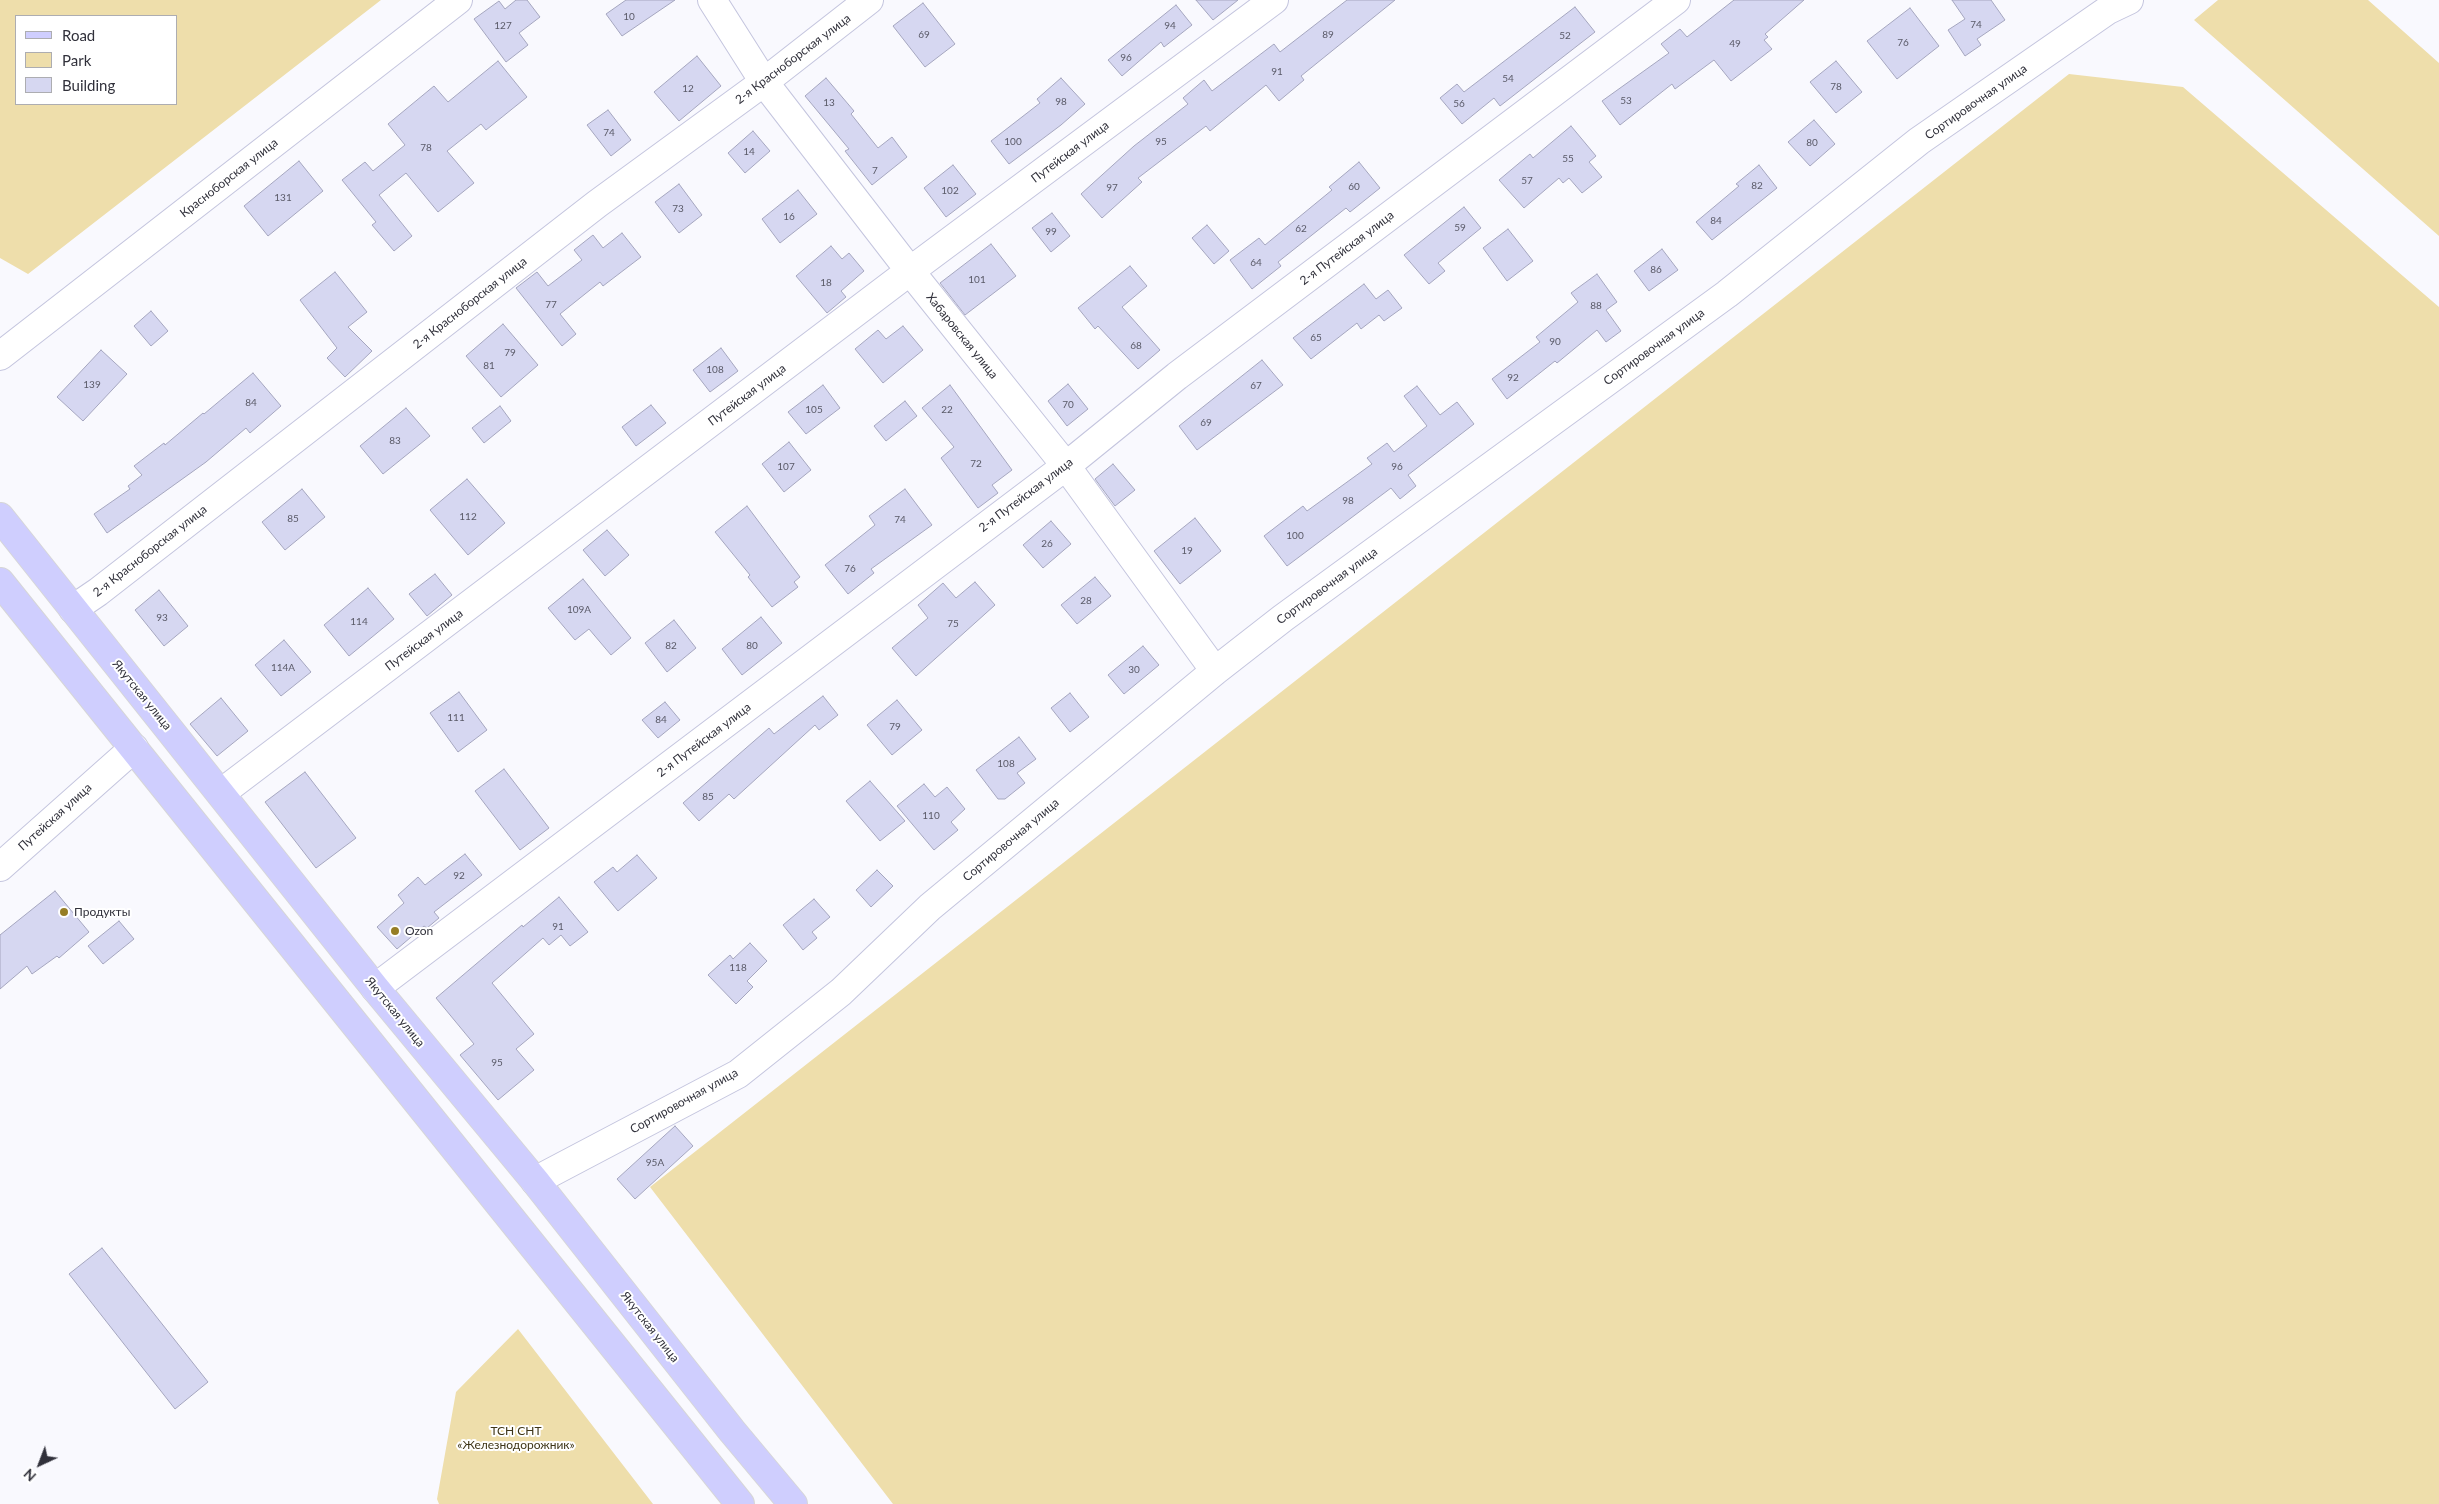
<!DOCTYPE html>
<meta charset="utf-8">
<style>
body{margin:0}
#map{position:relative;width:2439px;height:1504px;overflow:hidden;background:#f9f9fe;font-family:Lato,sans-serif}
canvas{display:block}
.legend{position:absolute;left:15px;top:15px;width:162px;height:90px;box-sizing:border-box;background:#fff;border:1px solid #adadb1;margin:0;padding:6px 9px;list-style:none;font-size:15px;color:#31313b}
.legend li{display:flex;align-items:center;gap:10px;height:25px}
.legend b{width:25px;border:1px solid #adadb1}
.north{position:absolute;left:15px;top:1439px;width:50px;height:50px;-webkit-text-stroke:4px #fff;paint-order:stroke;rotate:223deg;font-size:14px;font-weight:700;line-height:20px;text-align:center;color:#31313b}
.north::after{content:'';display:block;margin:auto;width:18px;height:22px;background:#31313b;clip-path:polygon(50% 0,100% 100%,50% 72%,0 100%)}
</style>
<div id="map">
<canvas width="2439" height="1504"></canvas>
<ul class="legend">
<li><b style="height:6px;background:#cfcefe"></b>Road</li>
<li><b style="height:14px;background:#eedeab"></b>Park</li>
<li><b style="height:14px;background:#d6d7f1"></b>Building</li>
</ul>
<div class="north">N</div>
</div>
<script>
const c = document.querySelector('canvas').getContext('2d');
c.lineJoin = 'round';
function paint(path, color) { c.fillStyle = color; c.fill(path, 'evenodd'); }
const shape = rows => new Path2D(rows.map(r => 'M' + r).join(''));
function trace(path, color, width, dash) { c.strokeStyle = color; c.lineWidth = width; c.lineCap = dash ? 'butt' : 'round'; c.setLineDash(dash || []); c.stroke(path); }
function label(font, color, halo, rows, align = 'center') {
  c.font = font + ' Lato,sans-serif'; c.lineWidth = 4; c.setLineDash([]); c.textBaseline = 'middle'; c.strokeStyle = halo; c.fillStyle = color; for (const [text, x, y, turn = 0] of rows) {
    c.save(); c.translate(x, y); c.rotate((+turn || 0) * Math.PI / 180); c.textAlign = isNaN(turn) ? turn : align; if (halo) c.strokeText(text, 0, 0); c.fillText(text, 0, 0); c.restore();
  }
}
const green = shape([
 [0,0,381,0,28,274,0,258],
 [16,16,176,16,176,104,16,104],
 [2218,0,2368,0,2439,63,2439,236,2194,20],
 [2069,74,2183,87,2439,307,2439,1504,893,1504,650,1187],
 [518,1329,653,1504,439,1504,437,1499,456,1392]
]);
const building = shape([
 [516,0,527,0,540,17,519,33,528,45,506,62,474,19,499,1,505,9,516,0],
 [626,0,675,0,622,36,606,14,626,0],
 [1196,0,1238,0,1213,20,1196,0],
 [1347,0,1395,0,1301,76,1304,80,1279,101,1266,85,1210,131,1206,126,1138,178,1142,182,1102,218,1081,194,1134,146,1188,104,1183,98,1204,80,1212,91,1274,44,1280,52,1347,0],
 [1734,0,1804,0,1765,34,1768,37,1764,40,1772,49,1731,81,1714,60,1675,89,1672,84,1620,125,1602,101,1669,53,1661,44,1680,29,1687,37,1734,0],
 [1952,0,1991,0,2005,20,1977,39,1981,45,1965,56,1948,30,1965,19,1952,0],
 [923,3,955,44,925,67,893,26,923,3],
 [1176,5,1192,25,1164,47,1161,42,1122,76,1108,60,1176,5],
 [1575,7,1595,32,1500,106,1494,98,1462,124,1440,98,1457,84,1464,92,1575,7],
 [1910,8,1939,46,1897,79,1867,41,1910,8],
 [697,56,721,86,679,121,654,92,697,56],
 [498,61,527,97,486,130,481,124,447,151,474,183,438,212,406,173,379,195,412,236,394,251,372,225,376,222,342,180,365,162,373,171,405,145,388,124,434,86,448,102,498,61],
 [1836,61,1862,92,1836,113,1810,82,1836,61],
 [826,78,854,111,851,114,878,148,892,137,907,157,872,185,845,151,849,149,805,96,826,78],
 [1061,78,1085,104,1061,125,1009,164,991,141,1040,103,1037,99,1061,78],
 [608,110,631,140,611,156,587,125,608,110],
 [1814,120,1835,144,1810,166,1788,142,1814,120],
 [1571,126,1596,156,1589,162,1602,177,1582,193,1569,178,1563,183,1559,178,1524,208,1499,180,1530,154,1533,158,1571,126],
 [753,131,770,151,745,173,728,153,753,131],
 [299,161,323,191,268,236,244,206,299,161],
 [1359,162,1380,188,1350,212,1346,208,1278,262,1281,266,1252,289,1230,260,1259,238,1265,245,1332,190,1329,187,1359,162],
 [953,165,976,194,946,217,924,188,953,165],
 [1759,165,1777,188,1712,240,1696,222,1739,186,1736,184,1759,165],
 [679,184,702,215,679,233,655,202,679,184],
 [798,190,817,214,780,243,762,219,798,190],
 [1464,207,1481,228,1438,263,1445,271,1429,284,1404,255,1464,207],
 [1052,213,1070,236,1051,252,1032,228,1052,213],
 [1207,225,1229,251,1214,264,1192,238,1207,225],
 [1508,229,1533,261,1507,281,1483,248,1508,229],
 [622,233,641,257,603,286,600,282,560,314,576,334,562,346,516,288,537,272,548,286,582,260,574,250,593,235,603,248,622,233],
 [991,244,1016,276,965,315,940,283,991,244],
 [831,246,842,259,849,253,864,271,841,291,846,297,827,313,796,276,831,246],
 [1662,249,1678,270,1649,291,1634,271,1662,249],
 [1130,266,1147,286,1122,307,1160,350,1138,369,1098,326,1095,329,1078,308,1130,266],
 [335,272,367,312,348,327,372,351,345,377,327,358,337,348,300,300,335,272],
 [1597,274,1617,302,1606,310,1621,331,1606,342,1597,330,1557,363,1555,361,1507,399,1492,379,1540,342,1536,337,1578,302,1571,293,1597,274],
 [1364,284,1376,299,1388,290,1402,308,1384,321,1379,315,1361,329,1357,323,1311,359,1293,338,1364,284],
 [151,311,168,331,151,346,134,326,151,311],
 [503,324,538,365,501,397,466,356,503,324],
 [903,326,923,350,883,383,855,349,878,330,886,339,903,326],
 [721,348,738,371,710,392,693,370,721,348],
 [101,350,127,374,83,421,57,397,101,350],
 [1262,360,1283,385,1197,450,1179,426,1262,360],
 [253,373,281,406,250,433,246,428,206,462,107,533,94,514,130,489,128,486,142,475,134,466,164,443,165,445,203,413,204,414,253,373],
 [1068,384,1088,409,1067,426,1048,401,1068,384],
 [823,385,840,408,806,434,788,412,823,385],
 [950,385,1012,470,992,485,998,493,978,508,941,458,954,447,922,408,950,385],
 [1417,386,1440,415,1457,402,1474,424,1408,475,1416,486,1400,499,1391,488,1287,566,1264,536,1303,506,1307,511,1372,464,1367,458,1387,443,1394,452,1427,426,1404,396,1417,386],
 [905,401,917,416,886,441,874,426,905,401],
 [651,405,666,423,636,446,622,427,651,405],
 [500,406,511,421,484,443,472,428,500,406],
 [406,408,430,436,383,474,360,446,406,408],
 [789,442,811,470,784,492,762,464,789,442],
 [1113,464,1135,490,1115,506,1095,479,1113,464],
 [467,479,505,523,468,555,430,510,467,479],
 [302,489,325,517,285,550,262,522,302,489],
 [905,489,932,525,871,569,874,573,848,594,825,565,875,525,869,516,905,489],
 [747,506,800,577,794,582,798,587,772,607,748,577,750,575,715,532,747,506],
 [1195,518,1221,551,1180,584,1154,551,1195,518],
 [1051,521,1071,544,1043,568,1023,545,1051,521],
 [607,530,629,555,605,576,583,550,607,530],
 [435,574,452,595,427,616,409,594,435,574],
 [1095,577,1111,596,1077,624,1061,605,1095,577],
 [583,579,631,638,611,655,589,629,575,640,548,608,583,579],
 [975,582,995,605,916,676,892,648,928,618,918,605,943,583,956,598,975,582],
 [368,588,394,619,349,656,324,625,368,588],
 [159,590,188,626,164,646,135,610,159,590],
 [761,617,782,643,742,675,722,649,761,617],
 [674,620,696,648,667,672,645,643,674,620],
 [284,640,311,672,281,696,255,665,284,640],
 [1143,646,1159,665,1124,694,1108,675,1143,646],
 [459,692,487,730,458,752,430,713,459,692],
 [1070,693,1089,717,1070,732,1051,708,1070,693],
 [823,696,838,715,819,730,815,725,734,799,729,794,699,821,683,803,769,728,774,734,823,696],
 [221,698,248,731,217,756,190,724,221,698],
 [897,700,922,730,892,755,867,725,897,700],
 [665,702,680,720,658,738,642,720,665,702],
 [1019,737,1036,759,1017,773,1025,783,1005,799,998,799,976,770,1019,737],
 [504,769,549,828,520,850,475,791,504,769],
 [305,772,356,838,316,868,265,802,305,772],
 [870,781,905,821,880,841,846,801,870,781],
 [924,784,935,797,947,787,965,809,951,822,958,830,934,850,897,806,924,784],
 [465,854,482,875,434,912,439,918,427,928,424,926,397,949,377,927,404,903,398,895,418,877,425,885,465,854],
 [637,855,657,878,618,911,594,882,613,867,617,872,637,855],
 [877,870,893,886,871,907,856,890,877,870],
 [55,891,89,932,59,958,57,956,32,974,27,966,0,989,0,935,55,891],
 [559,897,588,932,570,946,561,935,549,945,543,938,492,983,534,1034,516,1049,534,1070,498,1100,460,1055,474,1044,436,998,522,925,523,927,559,897],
 [814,899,830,917,812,932,817,938,803,950,783,925,814,899],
 [119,921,134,939,103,964,88,946,119,921],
 [750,943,767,961,747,981,753,987,736,1004,708,975,730,955,733,959,750,943],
 [675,1126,693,1146,635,1199,617,1179,675,1126],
 [102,1248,208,1382,175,1409,69,1274,102,1248]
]);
const minor = shape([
 [712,0,764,82,910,271,1066,466,1215,671],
 [0,356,458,0],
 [73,609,98,592,597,204,764,82,869,0],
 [221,793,910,271,1274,0],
 [0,867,134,748],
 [375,988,1066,466,1177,376,1676,0],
 [535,1181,738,1074,841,992,930,907,1215,671,1283,618,1727,294,1919,141,2108,10,2129,0]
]);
const major = shape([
 [0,517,375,988,535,1181,732,1431,793,1504],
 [0,582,740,1504]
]);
const markers = [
 [64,912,5,"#967d25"],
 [395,931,5,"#967d25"]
];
const numberNames = [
 ["10",629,17],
 ["74",1976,25],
 ["127",503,26],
 ["94",1170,26],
 ["69",924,35],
 ["89",1328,35],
 ["52",1565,36],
 ["76",1903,43],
 ["49",1735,44],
 ["96",1126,58],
 ["91",1277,72],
 ["54",1508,79],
 ["78",1836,87],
 ["12",688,89],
 ["53",1626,101],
 ["98",1061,102],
 ["13",829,103],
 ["56",1459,104],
 ["74",609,133],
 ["100",1013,142],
 ["95",1161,142],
 ["80",1812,143],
 ["78",426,148],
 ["14",749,152],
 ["55",1568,159],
 ["7",875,171],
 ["57",1527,181],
 ["82",1757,186],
 ["60",1354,187],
 ["97",1112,188],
 ["102",950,191],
 ["131",283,198],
 ["73",678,209],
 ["16",789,217],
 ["84",1716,221],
 ["59",1460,228],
 ["62",1301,229],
 ["99",1051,232],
 ["64",1256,263],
 ["86",1656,270],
 ["101",977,280],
 ["18",826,283],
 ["77",551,305],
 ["88",1596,306],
 ["65",1316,338],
 ["90",1555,342],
 ["68",1136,346],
 ["79",510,353],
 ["81",489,366],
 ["108",715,370],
 ["92",1513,378],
 ["139",92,385],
 ["67",1256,386],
 ["84",251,403],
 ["70",1068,405],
 ["105",814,410],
 ["22",947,410],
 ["69",1206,423],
 ["83",395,441],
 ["72",976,464],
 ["107",786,467],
 ["96",1397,467],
 ["98",1348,501],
 ["112",468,517],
 ["85",293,519],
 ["74",900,520],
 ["100",1295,536],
 ["26",1047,544],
 ["19",1187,551],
 ["76",850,569],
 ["28",1086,601],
 ["109А",579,610],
 ["93",162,618],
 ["114",359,622],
 ["75",953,624],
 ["82",671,646],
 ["80",752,646],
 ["114А",283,668],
 ["30",1134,670],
 ["111",456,718],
 ["84",661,720],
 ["79",895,727],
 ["108",1006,764],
 ["85",708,797],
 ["110",931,816],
 ["92",459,876],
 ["91",558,927],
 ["118",738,968],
 ["95",497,1063],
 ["95А",655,1163]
];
const streetNames = [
 ["2-я Красноборская улица",793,59,-37],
 ["Сортировочная улица",1976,102,-35],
 ["Путейская улица",1070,152,-37],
 ["Красноборская улица",229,178,-38],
 ["2-я Путейская улица",1347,248,-37],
 ["2-я Красноборская улица",470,303,-38],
 ["Хабаровская улица",962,336,51],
 ["Сортировочная улица",1654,347,-36],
 ["Путейская улица",747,395,-37],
 ["2-я Путейская улица",1026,495,-37],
 ["2-я Красноборская улица",150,551,-38],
 ["Сортировочная улица",1327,586,-36],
 ["Путейская улица",424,640,-37],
 ["Якутская улица",142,695,51],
 ["2-я Путейская улица",704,740,-37],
 ["Путейская улица",55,817,-42],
 ["Сортировочная улица",1011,840,-40],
 ["Якутская улица",395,1012,51],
 ["Сортировочная улица",684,1101,-29],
 ["Якутская улица",650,1327,52]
];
const poiNames = [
 ["Продукты",74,912],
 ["Ozon",405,931]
];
const parkNames = [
 ["ТСН СНТ",516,1431],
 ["«Железнодорожник»",516,1445]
];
paint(green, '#eedeab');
paint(building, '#d6d7f1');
trace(building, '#a5a6bf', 1);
trace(minor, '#c4c5de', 30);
trace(major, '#d6d6d8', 30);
trace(minor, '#fff', 28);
trace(major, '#cfcefe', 28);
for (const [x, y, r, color] of markers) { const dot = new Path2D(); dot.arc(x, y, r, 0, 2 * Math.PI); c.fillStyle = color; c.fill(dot); trace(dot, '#fff', 2); }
label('10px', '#5a5a68', null, numberNames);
label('12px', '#31313b', '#fff', streetNames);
label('12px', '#31313b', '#fff', poiNames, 'left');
label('12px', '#3e3517', '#fff', parkNames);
</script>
